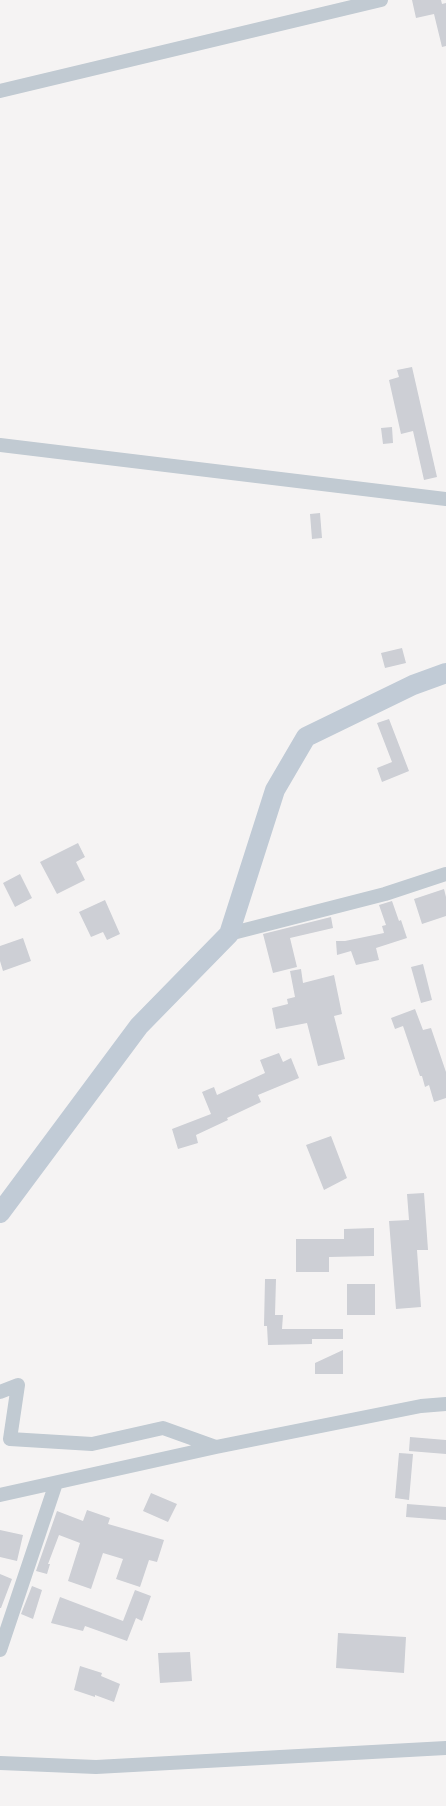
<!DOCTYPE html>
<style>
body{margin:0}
canvas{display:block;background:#f5f3f3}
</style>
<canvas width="446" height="1806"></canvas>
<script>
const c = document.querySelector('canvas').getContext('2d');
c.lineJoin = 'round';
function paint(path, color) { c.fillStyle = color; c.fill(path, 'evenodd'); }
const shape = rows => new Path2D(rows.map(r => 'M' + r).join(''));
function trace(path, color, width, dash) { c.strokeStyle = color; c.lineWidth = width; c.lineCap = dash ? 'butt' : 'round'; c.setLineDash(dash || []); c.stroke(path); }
const building = shape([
 [412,0,441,0,442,4,446,3,446,46,442,47,434,14,416,18],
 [412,367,437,477,424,480,413,431,401,434,389,380,399,377,397,370],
 [392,427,393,443,383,444,381,428],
 [320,513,322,538,312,539,310,514],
 [402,648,406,663,385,668,381,653],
 [389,719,409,771,382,782,377,768,392,762,377,723],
 [78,843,85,857,76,862,85,880,57,894,40,862],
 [20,874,32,898,15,907,3,883],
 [444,889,446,897,446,916,422,924,414,899],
 [105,900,120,934,107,940,103,932,91,937,79,912],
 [392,901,399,921,401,920,407,938,376,948,379,960,356,965,351,951,337,955,336,941,345,941,384,933,382,926,386,925,379,905],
 [331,917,333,928,290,938,297,967,273,973,263,934],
 [23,938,31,961,3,971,0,961,0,946],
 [423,964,432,1000,421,1003,411,967],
 [301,969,303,983,334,975,342,1014,334,1016,345,1059,318,1066,307,1023,276,1029,272,1008,288,1004,287,999,295,997,290,971],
 [415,1009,423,1030,431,1028,446,1072,446,1098,434,1102,429,1085,425,1087,422,1076,420,1076,403,1026,395,1029,391,1018],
 [279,1053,283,1062,291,1058,299,1078,258,1095,261,1102,227,1118,228,1120,196,1135,198,1143,178,1149,172,1129,211,1114,202,1092,214,1087,217,1095,265,1073,260,1060],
 [331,1136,347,1178,324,1190,306,1145],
 [424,1193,428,1250,417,1250,421,1307,396,1309,389,1221,409,1220,407,1194],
 [374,1228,374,1256,329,1257,329,1272,296,1272,296,1239,344,1239,344,1229],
 [265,1279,276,1279,275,1315,283,1315,282,1329,343,1329,343,1339,312,1339,312,1344,268,1345,267,1326,264,1326],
 [347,1284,375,1284,375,1315,347,1315],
 [343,1350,343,1374,315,1374,315,1363],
 [410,1437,446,1440,446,1454,409,1451],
 [399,1453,413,1454,409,1500,395,1498],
 [151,1493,177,1504,168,1522,143,1511],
 [407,1504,446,1507,446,1520,406,1517],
 [87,1510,110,1518,108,1524,164,1540,157,1562,149,1560,140,1587,116,1579,123,1559,103,1553,91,1589,68,1581,80,1543,59,1535,48,1564,50,1564,47,1574,36,1571,57,1511,83,1521],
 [0,1530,23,1535,17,1561,0,1557],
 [0,1574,12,1579,1,1608,0,1608],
 [32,1586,42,1590,33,1619,21,1614],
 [135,1590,151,1596,142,1621,136,1618,127,1641,85,1626,83,1631,51,1623,60,1597,123,1621],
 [338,1633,406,1637,404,1673,336,1668],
 [190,1652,192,1681,160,1683,158,1653],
 [80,1666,102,1673,101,1676,120,1684,114,1702,95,1695,95,1697,74,1690]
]);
const street = shape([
 [0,91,381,0],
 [0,445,446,499],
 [229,934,385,894,446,874],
 [0,1392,18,1385,10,1439,92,1444,163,1428,216,1447],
 [0,1495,216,1447,421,1406,446,1404],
 [0,1650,56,1483],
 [0,1763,96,1767,446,1748]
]);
const secondary = shape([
 [0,1213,139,1026,229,934,275,790,306,737,413,685,446,673]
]);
paint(building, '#cdcfd5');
trace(street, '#c1cad2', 14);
trace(secondary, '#c1cbd6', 20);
</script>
